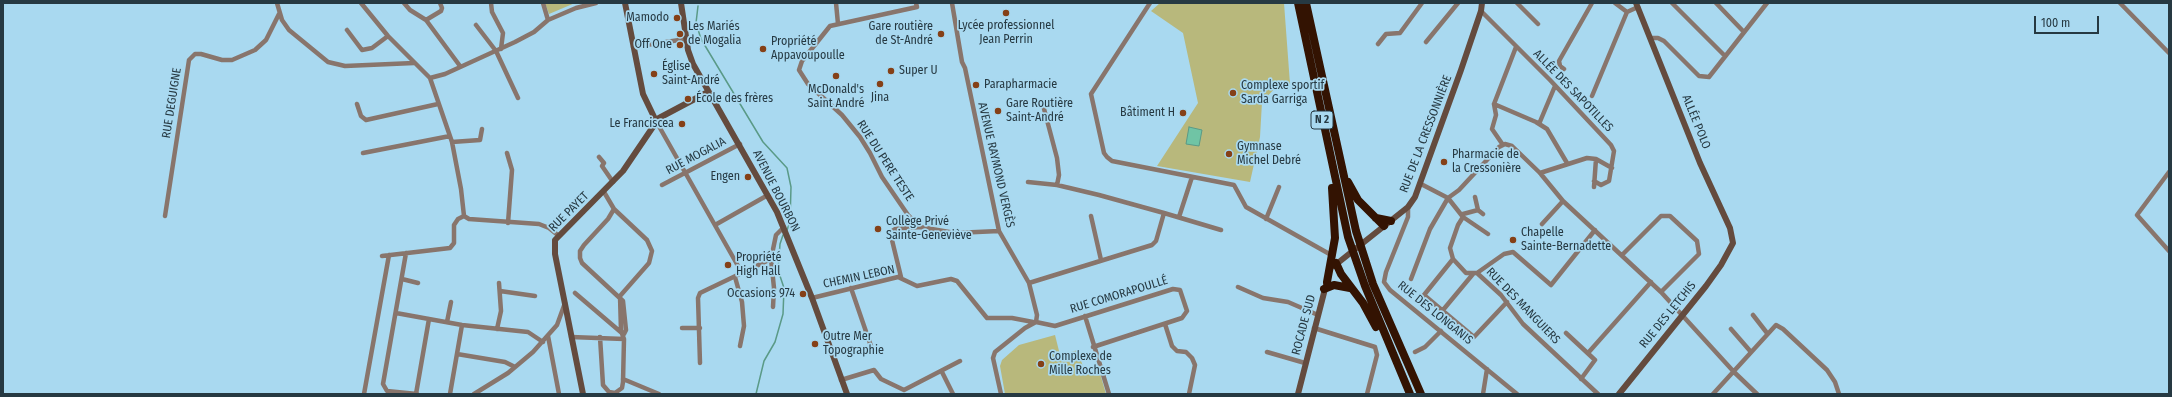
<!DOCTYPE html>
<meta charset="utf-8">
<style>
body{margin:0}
#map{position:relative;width:2172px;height:397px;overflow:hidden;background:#a9d9f0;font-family:"Fira Sans Condensed",sans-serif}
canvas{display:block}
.frame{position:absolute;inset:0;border:4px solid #263942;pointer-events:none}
.scale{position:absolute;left:2034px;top:16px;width:65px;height:18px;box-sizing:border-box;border:2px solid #263942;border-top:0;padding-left:5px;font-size:12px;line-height:14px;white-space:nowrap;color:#263942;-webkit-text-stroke:3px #a9d9f0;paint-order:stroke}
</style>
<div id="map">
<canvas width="2172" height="397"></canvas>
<div class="frame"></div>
<div class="scale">100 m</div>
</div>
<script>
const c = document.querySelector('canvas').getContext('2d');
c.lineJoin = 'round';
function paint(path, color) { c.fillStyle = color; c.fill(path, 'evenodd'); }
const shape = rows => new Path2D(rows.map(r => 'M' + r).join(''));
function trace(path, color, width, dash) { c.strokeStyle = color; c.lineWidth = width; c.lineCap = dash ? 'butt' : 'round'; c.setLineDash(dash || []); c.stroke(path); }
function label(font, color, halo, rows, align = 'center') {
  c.font = font + ' "Fira Sans Condensed",sans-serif'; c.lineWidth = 3.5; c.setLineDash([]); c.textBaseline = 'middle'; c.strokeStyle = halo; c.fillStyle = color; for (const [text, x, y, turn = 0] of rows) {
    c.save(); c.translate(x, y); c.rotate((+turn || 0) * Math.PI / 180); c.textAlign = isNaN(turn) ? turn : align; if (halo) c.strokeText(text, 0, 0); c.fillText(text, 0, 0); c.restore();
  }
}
const green = shape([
 [545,3,575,3,549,14],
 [1160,3,1284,3,1290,84,1278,85,1262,102,1260,137,1250,182,1157,166,1198,103,1183,33,1151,11],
 [1055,335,1060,355,1078,350,1085,374,1099,370,1106,394,1005,394,1000,366,1002,360,1019,345]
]);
const water = shape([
 [1189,127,1202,130,1199,146,1186,144,1189,127]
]);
const stream = shape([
 [698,6,696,23,701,39,763,142,787,168,791,187,790,222,787,230],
 [756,394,764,361,775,342,783,314,784,288,778,270,780,244,783,235]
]);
const street = shape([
 [277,3,282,20,289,30,328,62,345,66,414,63],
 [361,3,388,36,430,78,452,142,461,189,464,216],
 [404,3,410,10,426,20,460,66],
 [491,3,492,12,503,33,501,49],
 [543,3,548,20],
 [836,3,838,24],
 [916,3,917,7,830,26,802,61,799,70,808,84,842,115,860,137,870,153,882,177,908,215,920,227],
 [952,3,962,62,965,68,999,231,1029,283,1037,315,1036,322,1025,328,995,352,993,358,1001,394],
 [1150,3,1091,94,1104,153,1107,157,1112,161,1234,185,1246,207,1333,256],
 [1517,3,1538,24],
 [1615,3,1627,12,1638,7],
 [1672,3,1725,56],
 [1716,3,1743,31],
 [2120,3,2169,53],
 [1481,11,1550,80,1611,145,1614,151,1609,181,1601,185,1594,181],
 [426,20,441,11,442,8,440,3],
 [476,25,496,51,518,98],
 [347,30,362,50,372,48,388,36],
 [1650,38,1658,38,1664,41,1699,76,1709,77,1767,3],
 [1426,42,1458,3],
 [1378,44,1386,34,1400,33,1422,3],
 [633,47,686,39],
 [1564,69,1560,66,1559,61,1592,3],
 [430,78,445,74,515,42,534,32,548,20,576,8,596,3],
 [1592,96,1627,12],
 [357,104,361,116,366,120,438,104],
 [1494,104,1536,122,1547,129,1567,163],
 [1043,105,1057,158,1059,175,1057,185,1099,195,1164,213],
 [656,121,742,273],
 [1539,124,1555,86],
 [452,142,480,140,482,129],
 [1503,145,1492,129,1496,115,1494,104,1516,47],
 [363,153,450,136],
 [507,153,512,170,508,223],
 [599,157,604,163,602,166,613,182],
 [2169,172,2137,215,2169,251],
 [1540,173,1587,158,1596,159,1612,168],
 [1028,182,1057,185],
 [1421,184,1448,198,1463,217,1488,234],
 [662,185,740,144],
 [1594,187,1596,159],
 [604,192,614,209,608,219,584,245,580,251,580,258,582,263,623,301,626,330,624,334],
 [1475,197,1478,210,1483,214],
 [1408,207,1408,217,1386,272,1384,282,1390,290,1517,394],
 [614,209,647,240,652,251,649,263,620,296],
 [1463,214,1478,210],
 [165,216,189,60,195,54,201,54,222,60,232,60,255,50,266,40,279,14],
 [464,216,469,219,539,224,549,228,559,236],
 [1091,216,1101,260],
 [1179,217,1192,177],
 [1463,217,1458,225,1450,248,1453,259,1466,273,1477,273,1504,254,1513,252,1551,285,1595,230],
 [1266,219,1279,187],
 [1542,224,1563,201],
 [715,225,768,195],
 [406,253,383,384,387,391,417,394],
 [1622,255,1661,216,1670,216,1697,241,1699,254,1661,292],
 [382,256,450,248,454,243,454,225,458,219,464,216],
 [1453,259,1424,295,1474,337,1507,302],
 [1477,273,1501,295,1523,324,1598,394],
 [735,277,742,302,744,326,740,346],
 [901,277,891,236,892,231,895,229,920,227,955,233,999,231],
 [402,279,418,283],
 [1411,279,1430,229,1448,198,1459,190,1499,147,1505,144,1512,146,1540,173,1563,201,1661,292,1734,372,1757,394],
 [1029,283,1152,245,1156,241,1164,213,1221,230],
 [1238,287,1263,298,1288,302,1318,315],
 [851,288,872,349],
 [500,291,535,296],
 [575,293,623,334],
 [812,298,898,277,917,286,951,279,957,281,987,318,1012,318,1033,322],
 [773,307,774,288,771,259,776,235,784,227],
 [1443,310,1473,274],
 [396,313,462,325,528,332,543,342],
 [1753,315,1767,333],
 [1085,316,1109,394],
 [447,322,451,302],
 [1036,322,1055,326,1173,289,1180,290,1187,311,1182,318,1093,347],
 [1165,324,1172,346,1177,351,1186,352,1192,358,1195,365,1189,394],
 [682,328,700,328],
 [1314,328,1375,347,1377,355,1367,394],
 [497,329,501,311,499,283],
 [1731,329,1751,352],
 [1566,333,1595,360,1581,379],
 [548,336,559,394],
 [571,337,624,339],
 [600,337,603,385,609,392,615,393,622,388,623,382,624,339,621,331,620,296],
 [1267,352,1305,363],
 [1415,352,1425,347,1441,331],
 [1588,353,1651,282],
 [457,354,505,362,515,367],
 [700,363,698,298,700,293,771,259],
 [942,372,953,394],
 [623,379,659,394],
 [841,380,874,370,881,379,904,390,960,361],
 [364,394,389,255],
 [416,394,429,319],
 [450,394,462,325],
 [474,394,508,373,533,352,557,325,565,303],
 [1483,394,1487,369],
 [1713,394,1776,325,1783,329,1827,370,1835,382,1839,394]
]);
const secondary = shape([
 [625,3,643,94,656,121],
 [681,3,688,50,693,64,777,212,812,298,847,394],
 [1334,266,1408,207,1415,197,1461,70,1481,11,1482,3],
 [583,394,555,254,555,240,623,171,659,118,708,92],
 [1298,394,1326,285],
 [1619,394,1706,286,1721,265,1733,243,1730,228,1700,163,1636,3]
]);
const highway = shape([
 [1298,3,1348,237,1365,286,1410,394],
 [1306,3,1356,231,1373,284,1421,394],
 [1348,182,1358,200,1384,226],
 [1376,218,1391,221],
 [1336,263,1341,274,1363,303,1376,327],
 [1327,282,1335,238,1332,188],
 [1324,289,1334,285,1350,288]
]);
const markers = [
 [1006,13,4,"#854017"],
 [677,18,4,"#854017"],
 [680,34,4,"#854017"],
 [941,34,4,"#854017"],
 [680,45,4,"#854017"],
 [763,49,4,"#854017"],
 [891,71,4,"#854017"],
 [654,74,4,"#854017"],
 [836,76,4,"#854017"],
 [880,84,4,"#854017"],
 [976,85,4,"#854017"],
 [1233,93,4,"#854017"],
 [688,99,4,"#854017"],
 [998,111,4,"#854017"],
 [1183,113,4,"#854017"],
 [682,124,4,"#854017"],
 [1229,154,4,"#854017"],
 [1444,162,4,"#854017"],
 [748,177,4,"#854017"],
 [878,229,4,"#854017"],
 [1513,240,4,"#854017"],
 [728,265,4,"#854017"],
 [803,294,4,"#854017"],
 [815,344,4,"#854017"],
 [1041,364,4,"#854017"]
];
const shields = [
 [1322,120,22]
];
const shieldNames = [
 ["N 2",1322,120]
];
const poiNames = [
 ["Mamodo",669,18,"right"],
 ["Lycée professionnel",1006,26,"center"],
 ["Jean Perrin",1006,40,"center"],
 ["Les Mariés",688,27],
 ["de Mogalia",688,41],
 ["Gare routière",933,27,"right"],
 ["de St-André",933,41,"right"],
 ["Propriété",771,42],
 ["Appavoupoulle",771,56],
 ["Off One",672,45,"right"],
 ["Église",662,67],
 ["Saint-André",662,81],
 ["Super U",899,71],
 ["Parapharmacie",984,85],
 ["Complexe sportif",1241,86],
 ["Sarda Garriga",1241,100],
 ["McDonald's",836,90,"center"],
 ["Saint André",836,104,"center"],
 ["Jina",880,98,"center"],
 ["École des frères",696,99],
 ["Gare Routière",1006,104],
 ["Saint-André",1006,118],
 ["Bâtiment H",1175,113,"right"],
 ["Le Franciscea",674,124,"right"],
 ["Gymnase",1237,147],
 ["Michel Debré",1237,161],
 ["Pharmacie de",1452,155],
 ["la Cressonière",1452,169],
 ["Engen",740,177,"right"],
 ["Collège Privé",886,222],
 ["Sainte-Geneviève",886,236],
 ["Chapelle",1521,233],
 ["Sainte-Bernadette",1521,247],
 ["Propriété",736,258],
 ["High Hall",736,272],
 ["Occasions 974",795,294,"right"],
 ["Outre Mer",823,337],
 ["Topographie",823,351],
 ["Complexe de",1049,357],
 ["Mille Roches",1049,371]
];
const streetNames = [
 ["ALLÉE DES SAPOTILLES",1573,91,46],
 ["RUE DEGUIGNE",172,103,-81],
 ["ALLÉE POLO",1696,122,68],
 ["RUE DE LA CRESSONNIÈRE",1426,134,-69],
 ["RUE MOGALIA",696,156,-28],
 ["RUE DU PERE TESTE",885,161,57],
 ["AVENUE RAYMOND VERGÈS",996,165,77],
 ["AVENUE BOURBON",776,191,63],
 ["RUE PAYET",569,212,-45],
 ["CHEMIN LEBON",859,277,-12],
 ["RUE COMORAPOULLÉ",1119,295,-17],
 ["RUE DES MANGUIERS",1523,306,46],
 ["RUE DES LONGANIS",1435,313,39],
 ["RUE DES LETCHIS",1668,315,-51],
 ["ROCADE SUD",1304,325,-75]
];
paint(green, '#b8b87c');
paint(water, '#70c4a5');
trace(water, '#5a9a87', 1);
trace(stream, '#5a9a87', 1.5);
trace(street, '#88756c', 4.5);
trace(secondary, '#644b3e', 6);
trace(highway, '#331302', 8);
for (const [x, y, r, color] of markers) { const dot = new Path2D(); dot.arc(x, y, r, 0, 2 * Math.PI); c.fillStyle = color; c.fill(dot); trace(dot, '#a9d9f0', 1.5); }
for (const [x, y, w] of shields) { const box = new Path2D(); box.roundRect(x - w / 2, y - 9, w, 18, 3); c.fillStyle = '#a9d9f0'; c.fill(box); trace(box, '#263942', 1); }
label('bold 11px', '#263942', null, shieldNames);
label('12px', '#263942', '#a9d9f0', poiNames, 'left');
label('12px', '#263942', '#a9d9f0', streetNames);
</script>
